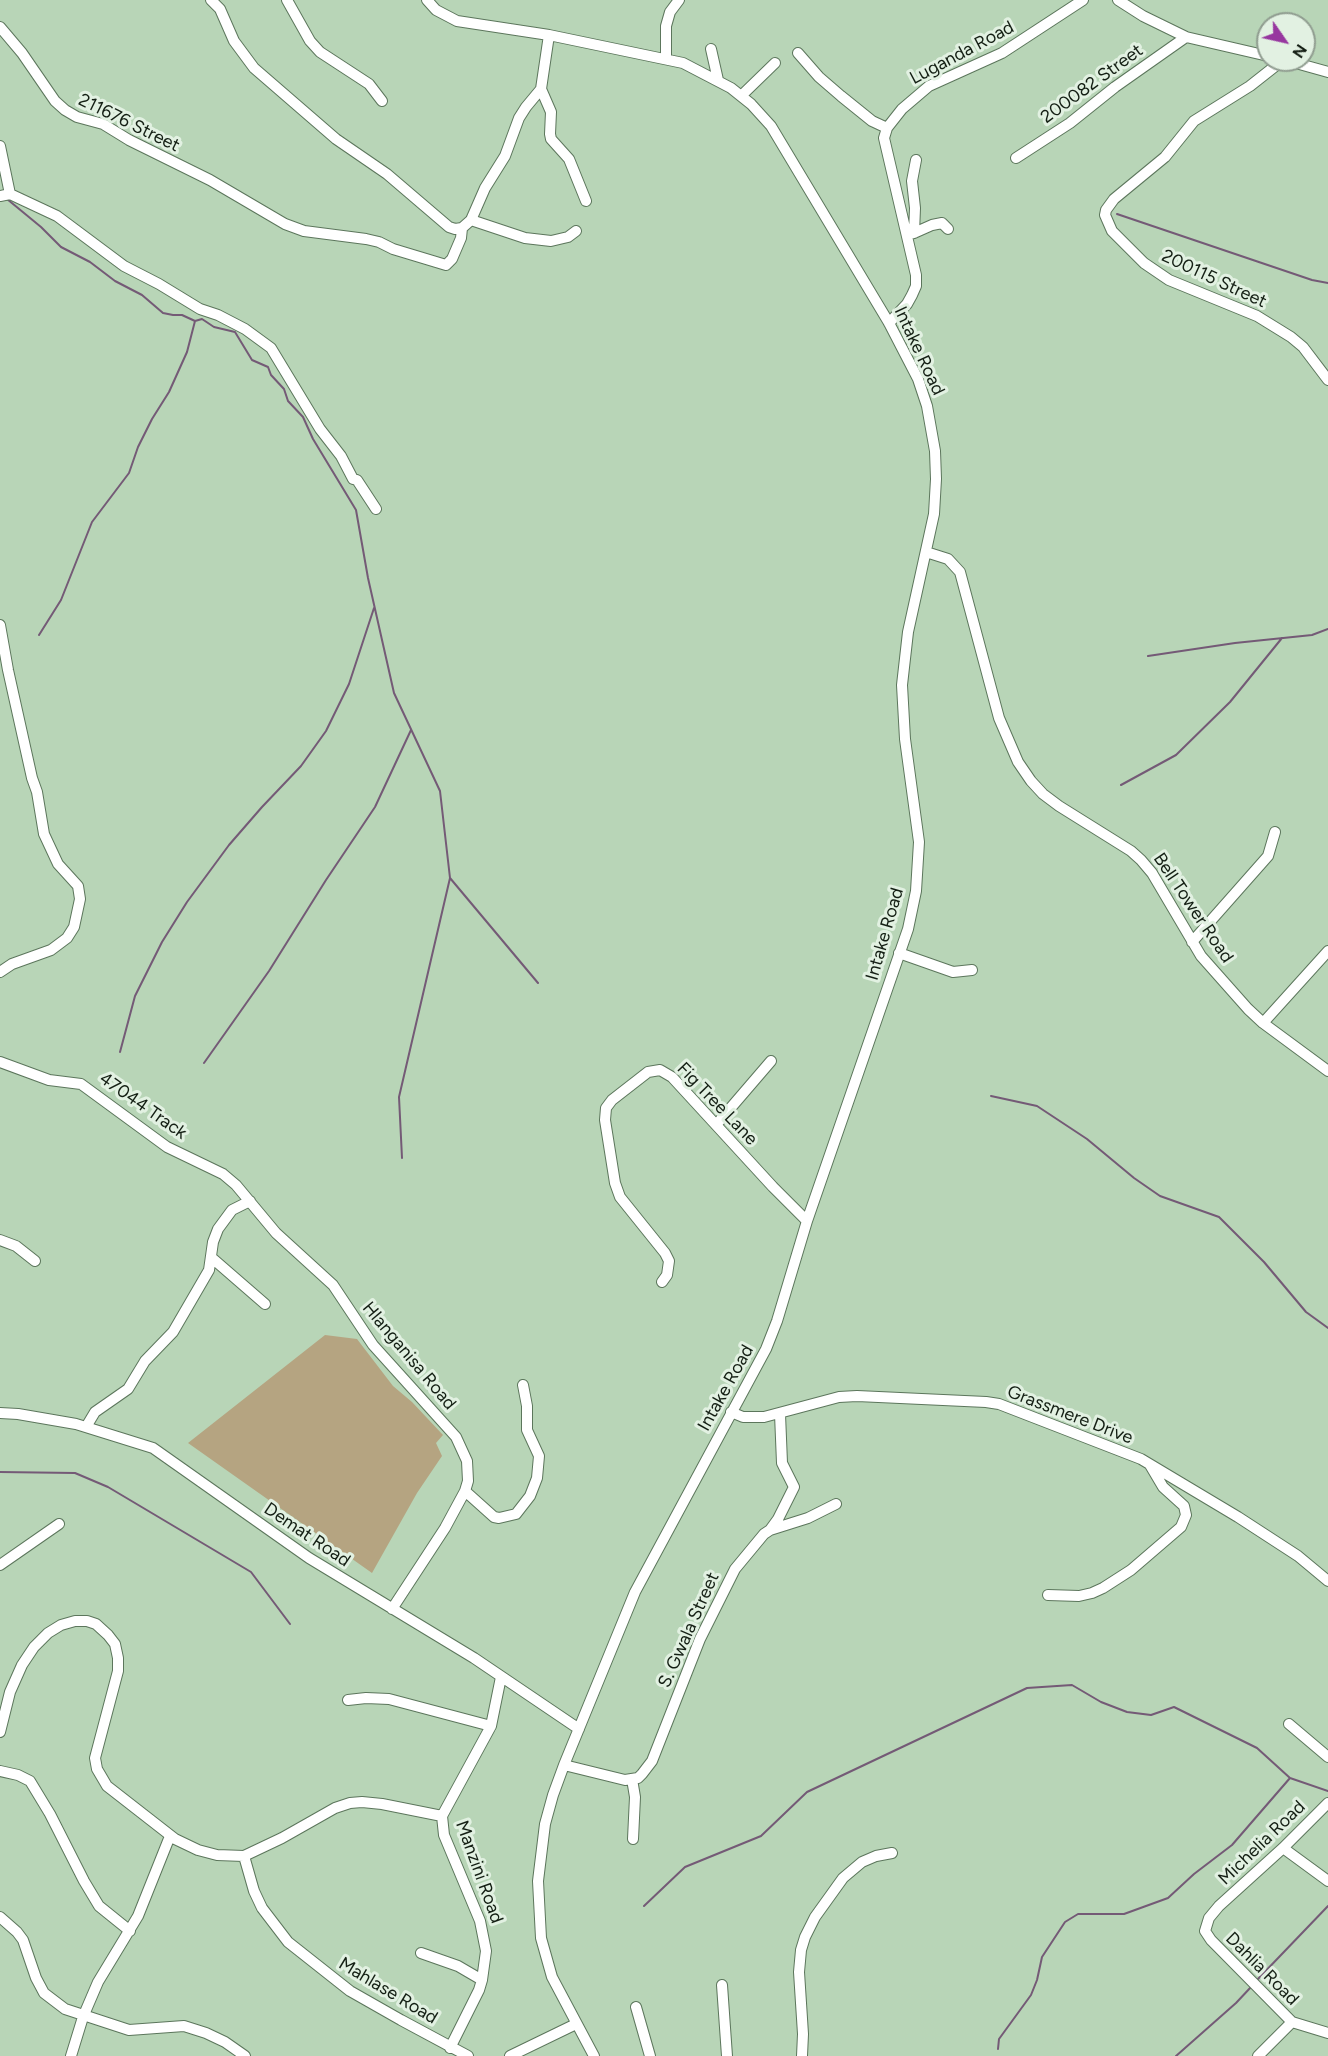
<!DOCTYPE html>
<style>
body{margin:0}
#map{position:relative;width:1328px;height:2056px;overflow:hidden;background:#b8d5b7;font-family:Figtree,sans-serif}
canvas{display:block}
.north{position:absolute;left:1256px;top:12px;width:60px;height:60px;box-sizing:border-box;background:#e2f1e2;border:2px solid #909d90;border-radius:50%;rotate:124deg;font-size:16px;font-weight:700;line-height:24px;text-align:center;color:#141f14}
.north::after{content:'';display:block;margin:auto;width:21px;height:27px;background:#97379f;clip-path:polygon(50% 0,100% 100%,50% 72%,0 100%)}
</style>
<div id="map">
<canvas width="1328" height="2056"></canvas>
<div class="north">N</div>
</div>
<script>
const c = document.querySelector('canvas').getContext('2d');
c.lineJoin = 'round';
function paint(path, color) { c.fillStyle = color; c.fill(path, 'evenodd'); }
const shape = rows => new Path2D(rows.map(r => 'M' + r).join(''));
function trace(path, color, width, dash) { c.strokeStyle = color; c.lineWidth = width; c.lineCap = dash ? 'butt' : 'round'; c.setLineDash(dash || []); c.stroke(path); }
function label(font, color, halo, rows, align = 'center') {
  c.font = font + ' Figtree,sans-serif'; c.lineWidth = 6; c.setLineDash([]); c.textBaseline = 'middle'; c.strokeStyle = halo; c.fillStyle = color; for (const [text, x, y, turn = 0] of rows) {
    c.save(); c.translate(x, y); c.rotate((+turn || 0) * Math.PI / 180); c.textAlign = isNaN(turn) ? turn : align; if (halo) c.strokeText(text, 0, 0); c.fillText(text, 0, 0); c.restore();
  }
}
const green = shape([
 [325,1335,357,1339,393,1386,412,1402,443,1435,436,1443,442,1456,417,1493,372,1573,188,1443]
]);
const stream = shape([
 [7,199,41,227,61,247,90,262,115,281,142,295,163,313,173,315,182,315,195,321,202,319,214,327,235,332,252,360,268,367,271,375,284,389,288,401,303,417,313,439,356,510,368,578,394,693,440,791,450,878,399,1097,402,1158],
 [1117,214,1312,280,1328,283],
 [39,635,61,600,92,522,129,473,138,447,152,419,169,392,187,352,195,321],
 [1148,656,1235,643,1312,635,1328,629],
 [1121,785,1176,755,1230,702,1282,638],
 [450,878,538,983],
 [120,1052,135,996,162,942,187,902,229,845,262,807,301,766,326,731,349,684,374,608],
 [204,1063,269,971,326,880,375,807,411,730],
 [991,1096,1037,1106,1087,1139,1134,1178,1160,1196,1219,1217,1264,1262,1306,1312,1328,1328],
 [0,1472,75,1473,108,1487,251,1572,290,1624],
 [644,1906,685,1867,761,1836,807,1792,1027,1688,1072,1685,1101,1702,1127,1712,1151,1715,1174,1707,1257,1748,1290,1778,1328,1791],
 [1257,1980,1328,1906],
 [998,2049,999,2039,1031,1995,1037,1980,1042,1957,1065,1922,1078,1914,1124,1914,1168,1898,1194,1874,1232,1845,1290,1778],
 [1176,2056,1236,2003,1251,1987]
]);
const minor = shape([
 [211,0,220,9,234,41,254,68,336,139,387,174,449,227,455,229,462,228],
 [287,0,310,41,320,52,369,84,382,101],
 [427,0,436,10,457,21,549,35,683,63,731,88,751,104,771,126,889,323,918,379,927,406,935,451,936,479,934,514,908,632,902,685,905,739,919,842,916,891,908,929,807,1221,777,1321,766,1349,635,1592,564,1765,553,1795,545,1824,538,1881,541,1938,552,1977,594,2056],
 [1118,0,1143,16,1186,37,1268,56],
 [0,27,22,53,55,101,65,110,77,117,103,124,129,140,210,180,285,224,304,231,366,239,379,242,393,249,446,265,452,259,461,238,462,228,471,220,485,188,505,156,519,118,526,107,541,89],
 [549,35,541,89,551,112,550,134,551,139,569,159,586,201],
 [711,49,718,80],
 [798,53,819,77,841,96,872,121,887,128],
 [666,58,666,26,670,12,679,0],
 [1283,60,1250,86,1194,121,1165,157,1114,199,1106,210,1105,215,1112,231,1144,263,1169,280,1257,316,1291,337,1303,347,1328,380],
 [1285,60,1328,72],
 [741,96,775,63],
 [0,146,10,194],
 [1016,158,1070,123,1115,87,1186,37],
 [0,196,10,194,57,216,124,266,159,284,200,309,218,315,245,329,271,348,320,429,341,456,353,479,357,480,376,509],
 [471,220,525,238,551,241,568,237,576,231],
 [914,233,932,225,942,223,948,229],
 [907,235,914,233,915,208,912,181,916,160],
 [889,323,907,304,912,295,916,286,916,275,884,138,887,128,902,109,929,86,1002,53,1083,0],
 [926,552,948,559,960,572,999,718,1018,762,1031,781,1043,794,1059,806,1131,851,1141,860,1152,873,1201,956,1248,1009,1263,1023,1328,1071],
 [0,625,8,670,32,778,37,792,44,834,58,864,78,886,80,899,74,927,67,938,51,950,12,964,0,972],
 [1192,942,1268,856,1275,832],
 [899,953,953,972,972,970],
 [1263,1023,1328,951],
 [0,1062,49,1080,81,1084,167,1147,223,1174,236,1185,276,1233,333,1285,373,1345,456,1437,467,1461,468,1481,465,1491,445,1528,392,1609],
 [716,1125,771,1061],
 [0,1240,16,1246,35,1261],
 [212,1258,265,1304],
 [662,1282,667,1275,669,1261,665,1253,620,1197,615,1183,605,1120,606,1108,612,1100,648,1072,660,1070,672,1077,773,1187,807,1221],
 [731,1412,743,1417,764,1417,839,1397,857,1396,986,1402,999,1404,1141,1459,1238,1517,1298,1556,1328,1581],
 [0,1413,18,1414,76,1424,153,1448,309,1558,474,1658,579,1729],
 [86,1427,95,1412,128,1389,145,1361,173,1332,209,1270,213,1242,218,1229,232,1210,250,1201],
 [465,1491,494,1517,499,1518,516,1514,530,1496,537,1478,539,1456,527,1430,527,1406,523,1385],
 [770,1530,778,1519,794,1487,782,1463,780,1414],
 [0,1565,59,1524],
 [1048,1595,1079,1596,1092,1593,1103,1588,1131,1570,1181,1527,1186,1515,1184,1506,1163,1487,1150,1465],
 [348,1700,366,1698,389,1699,491,1726],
 [1289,1724,1328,1757],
 [0,1732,10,1692,22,1665,34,1647,48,1633,61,1625,75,1621,87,1621,96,1624,108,1635,115,1644,118,1658,118,1671,95,1758,97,1769,107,1786,175,1839,198,1850,217,1855,244,1856,282,1838,335,1808,350,1803,362,1802,382,1804,442,1816],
 [564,1765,625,1780,638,1778,642,1774,652,1761,700,1639,735,1569,764,1534,770,1530,808,1518,836,1504],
 [0,1771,18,1775,30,1781,50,1814,84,1881,99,1906,130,1931],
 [632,1779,635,1797,633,1839],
 [1328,1803,1283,1848,1219,1906,1209,1918,1205,1931,1211,1940,1292,2022,1328,2033],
 [1283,1848,1328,1881],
 [244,1856,254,1891,262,1908,288,1942,350,1991,401,2020,468,2056],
 [0,1917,17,1932,23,1940,36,1978,44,1993,65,2009,129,2030,184,2026,206,2033,225,2042,245,2056],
 [421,1953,458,1966,482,1980],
 [722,1985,727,2056],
 [636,2007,650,2056],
 [450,2048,479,1990,482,1980,486,1951,480,1921,444,1835,442,1816,491,1726,501,1677],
 [71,2056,83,2017,98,1982,138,1916,170,1836],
 [510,2056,576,2024],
 [802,2056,803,2034,799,1972,801,1950,805,1937,815,1917,843,1878,862,1862,876,1856,892,1853],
 [1258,2056,1292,2022]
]);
const streetNames = [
 ["Luganda Road",962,53,-28],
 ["200082 Street",1092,84,-36],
 ["211676 Street",129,123,26],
 ["200115 Street",1214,279,25],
 ["Intake Road",919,351,65],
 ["Bell Tower Road",1193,908,56],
 ["Intake Road",885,934,-74],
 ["Fig Tree Lane",717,1104,46],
 ["47044 Track",143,1106,35],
 ["Hlanganisa Road",409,1356,50],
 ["Intake Road",726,1388,-61],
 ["Grassmere Drive",1070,1415,21],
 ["Demat Road",307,1535,34],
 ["S. Gwala Street",689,1630,-66],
 ["Michelia Road",1262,1843,-44],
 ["Manzini Road",479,1872,70],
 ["Dahlia Road",1262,1969,45],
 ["Mahlase Road",388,1991,31]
];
paint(green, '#b5a481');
trace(stream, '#745a76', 2);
trace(minor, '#5c765c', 12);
trace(minor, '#fff', 10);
label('18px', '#141f14', '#e2f1e2', streetNames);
</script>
